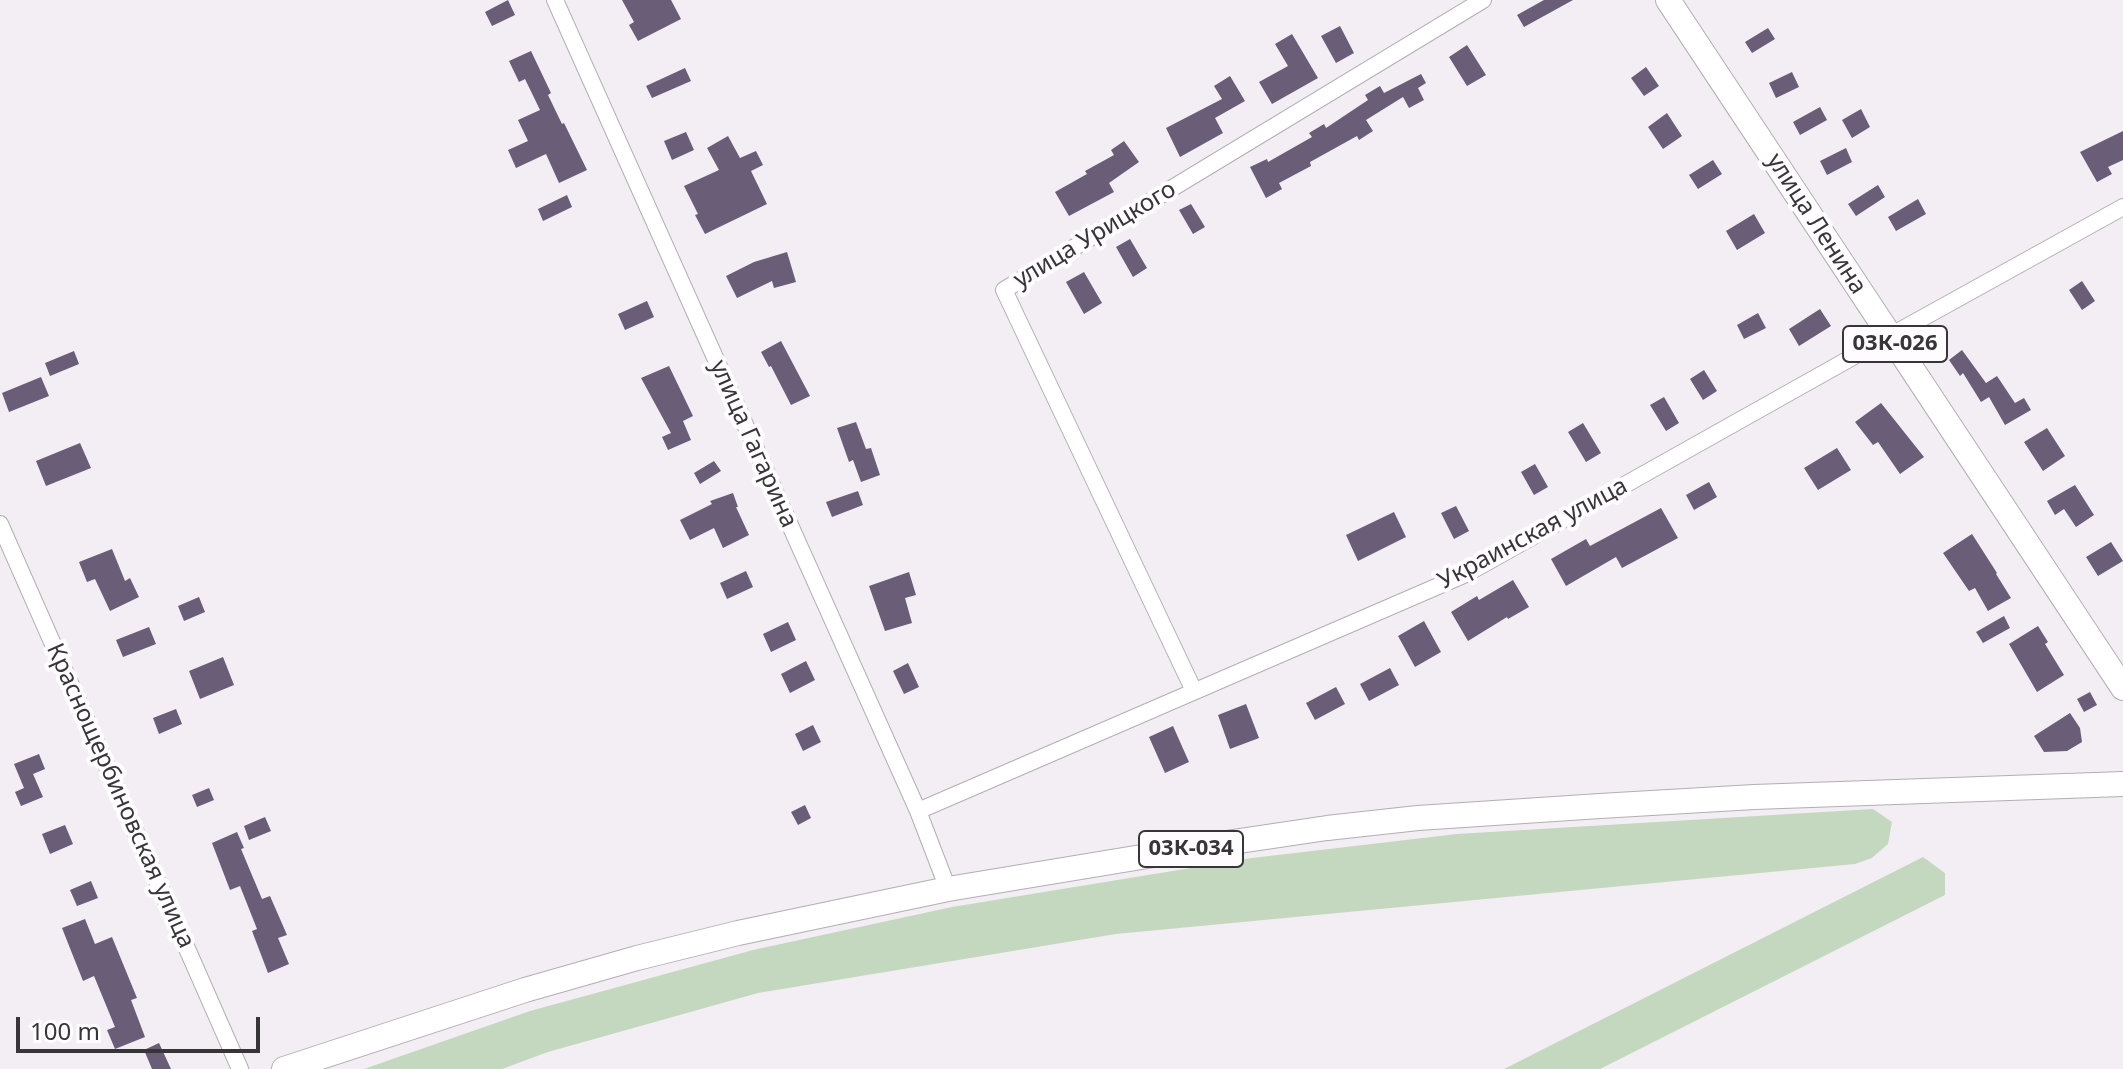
<!DOCTYPE html>
<meta charset="utf-8">
<style>
body{margin:0}
#map{position:relative;width:2123px;height:1069px;overflow:hidden;background:#f3eef3;font-family:"Noto Sans",sans-serif}
canvas{display:block}
.scale{position:absolute;left:16px;top:1017px;width:244px;height:36px;box-sizing:border-box;border:4px solid #373537;border-top:0;padding-left:10px;font-size:24px;line-height:28px;white-space:nowrap;color:#373537;-webkit-text-stroke:6px #fefcfe;paint-order:stroke}
</style>
<div id="map">
<canvas width="2123" height="1069"></canvas>
<div class="scale">100 m</div>
</div>
<script>
const c = document.querySelector('canvas').getContext('2d');
c.lineJoin = 'round';
function paint(path, color) { c.fillStyle = color; c.fill(path, 'evenodd'); }
const shape = rows => new Path2D(rows.map(r => 'M' + r).join(''));
function trace(path, color, width, dash) { c.strokeStyle = color; c.lineWidth = width; c.lineCap = dash ? 'butt' : 'round'; c.setLineDash(dash || []); c.stroke(path); }
function label(font, color, halo, rows, align = 'center') {
  c.font = font + ' "Noto Sans",sans-serif'; c.lineWidth = 8; c.setLineDash([]); c.textBaseline = 'middle'; c.strokeStyle = halo; c.fillStyle = color; for (const [text, x, y, turn = 0] of rows) {
    c.save(); c.translate(x, y); c.rotate((+turn || 0) * Math.PI / 180); c.textAlign = isNaN(turn) ? turn : align; if (halo) c.strokeText(text, 0, 0); c.fillText(text, 0, 0); c.restore();
  }
}
const green = shape([
 [1873,809,1892,822,1888,844,1872,858,1855,864,1116,934,758,993,548,1052,502,1069,364,1069,530,1011,753,950,952,907,1252,858,1457,834],
 [1923,857,1945,873,1945,895,1600,1069,1504,1069]
]);
const building = shape([
 [508,0,515,15,492,26,485,12],
 [622,0,671,0,681,19,638,41,629,25,634,22],
 [1544,0,1573,0,1524,27,1517,15],
 [1340,26,1354,53,1336,63,1321,36],
 [1768,28,1775,39,1752,53,1745,42],
 [1292,34,1318,78,1272,104,1259,82,1288,66,1275,44],
 [1467,45,1486,75,1467,86,1449,57],
 [531,51,551,93,548,95,562,124,564,123,587,170,559,183,546,154,516,168,508,150,528,141,518,120,540,110,525,79,519,82,509,61],
 [1646,67,1659,86,1644,96,1631,78],
 [685,68,691,81,652,98,646,86],
 [1792,72,1799,87,1776,98,1769,83],
 [1421,74,1426,83,1418,88,1424,100,1409,108,1403,97,1366,120,1373,131,1359,140,1357,136,1310,162,1311,166,1279,183,1282,189,1266,198,1250,167,1267,159,1268,162,1312,137,1309,133,1324,124,1326,128,1368,100,1365,95,1380,86,1384,93],
 [1230,76,1245,101,1215,118,1223,133,1180,157,1166,128,1222,99,1214,86],
 [1820,107,1827,120,1800,135,1793,122],
 [1861,109,1870,127,1852,138,1842,120],
 [1667,113,1682,136,1663,149,1648,127],
 [2123,131,2123,160,2108,167,2112,174,2097,182,2080,152],
 [686,132,694,150,672,160,664,141],
 [728,136,740,158,756,151,763,165,751,171,767,204,705,234,695,215,698,214,684,186,719,170,707,148],
 [1124,141,1139,162,1109,183,1114,192,1069,216,1055,192,1087,174,1085,171,1114,155,1111,150],
 [1846,148,1852,162,1827,175,1820,161],
 [1713,160,1722,174,1698,189,1689,175],
 [1878,185,1885,197,1856,216,1848,204],
 [567,195,572,207,543,221,538,209],
 [1918,199,1926,214,1896,231,1888,217],
 [1191,204,1205,227,1193,234,1179,210],
 [1754,214,1765,233,1737,250,1726,231],
 [1130,239,1147,268,1133,277,1116,247],
 [787,252,796,282,774,288,772,281,737,298,726,276,754,262],
 [1084,272,1102,303,1084,314,1066,282],
 [2082,281,2095,301,2082,310,2069,290],
 [647,301,654,317,625,330,618,314],
 [1820,309,1831,326,1799,346,1789,329],
 [1758,313,1766,328,1744,339,1737,325],
 [781,341,810,396,791,405,771,366,769,367,761,352],
 [1962,350,1986,383,1997,376,2015,403,2024,398,2031,410,2005,425,1989,397,1981,402,1963,373,1960,376,1949,360],
 [74,351,79,364,50,376,45,363],
 [669,366,693,416,683,421,691,440,668,450,662,437,671,433,641,378],
 [1704,370,1717,391,1703,400,1690,379],
 [41,377,49,396,9,412,2,393],
 [1664,397,1679,423,1666,431,1650,405],
 [1881,403,1924,457,1900,474,1878,442,1873,445,1855,422],
 [856,422,866,449,871,448,880,475,861,482,853,460,849,462,837,428],
 [1583,423,1601,453,1586,462,1568,432],
 [2047,428,2065,456,2043,471,2024,442],
 [80,443,91,468,46,486,36,461],
 [1837,448,1851,470,1818,490,1804,468],
 [714,461,721,471,700,484,694,473],
 [1535,464,1548,487,1534,495,1521,472],
 [1709,482,1717,497,1694,510,1686,495],
 [2075,485,2094,515,2076,527,2064,509,2055,515,2047,501],
 [858,491,863,505,832,517,826,502],
 [733,493,738,507,736,507,749,535,723,548,714,528,690,540,680,520,712,504,710,501],
 [1456,506,1469,531,1454,539,1441,513],
 [1661,508,1678,538,1622,568,1616,557,1566,586,1551,559,1586,539,1590,546],
 [1394,512,1406,537,1358,561,1346,535],
 [1972,534,1997,573,1996,574,2011,598,1988,611,1975,588,1969,591,1943,553],
 [2111,542,2123,561,2098,576,2086,557],
 [112,549,125,581,130,578,139,597,110,611,95,579,87,582,79,562],
 [746,571,753,587,727,599,720,583],
 [909,572,916,595,905,598,912,623,885,631,869,586],
 [1513,580,1529,607,1508,619,1507,617,1468,641,1451,612,1477,596,1479,600],
 [199,597,205,612,184,621,178,606],
 [2004,616,2010,628,1983,643,1976,632],
 [1424,621,1441,652,1415,667,1398,636],
 [788,622,796,640,771,652,763,634],
 [2038,626,2048,642,2045,644,2064,675,2037,692,2009,644],
 [149,627,156,644,123,657,116,640],
 [223,657,234,685,200,699,189,671],
 [806,661,815,680,790,693,781,674],
 [908,663,919,687,904,694,893,671],
 [1390,668,1399,685,1369,701,1360,684],
 [1336,687,1345,704,1315,720,1306,703],
 [2090,692,2097,705,2084,712,2077,699],
 [1246,704,1259,738,1230,749,1218,715],
 [176,709,182,724,159,734,153,718],
 [2070,713,2080,728,2082,742,2067,751,2044,752,2034,736],
 [813,725,821,742,803,751,795,734],
 [1173,726,1189,762,1165,773,1149,737],
 [39,754,45,769,33,774,43,797,21,806,15,792,24,788,14,764],
 [209,788,214,800,197,807,192,795],
 [805,805,811,818,798,825,791,812],
 [265,817,271,831,249,840,244,826],
 [65,825,73,844,50,854,42,834],
 [237,832,244,848,241,849,262,899,270,896,287,935,278,938,289,964,268,973,252,931,257,929,240,886,230,890,212,843],
 [91,881,98,898,77,906,70,890],
 [85,919,95,944,112,937,137,998,131,1000,145,1037,115,1049,107,1030,115,1027,94,976,83,981,62,928],
 [159,1043,171,1069,152,1069,144,1050]
]);
const minor = shape([
 [555,0,918,811,948,889],
 [0,524,240,1069],
 [1194,691,1004,290,1483,0],
 [918,811,1466,574,1890,336,2123,207]
]);
const primary = shape([
 [1668,0,2123,688],
 [284,1069,525,990,637,958,738,933,948,889,1226,843,1327,828,1418,818,1600,806,1754,797,2123,784]
]);
const shields = [
 [1895,344,104],
 [1191,849,104]
];
const shieldNames = [
 ["03К-026",1895,344],
 ["03К-034",1191,849]
];
const streetNames = [
 ["улица Ленина",1816,224,57],
 ["улица Урицкого",1095,235,-31],
 ["улица Гагарина",753,444,66],
 ["Украинская улица",1533,534,-28],
 ["Краснощербиновская улица",120,796,66]
];
paint(green, '#c4d8c0');
paint(building, '#695d78');
trace(minor, '#b3aeb3', 18);
trace(primary, '#b3aeb3', 26);
trace(minor, '#fff', 16);
trace(primary, '#fff', 24);
for (const [x, y, w] of shields) { const box = new Path2D(); box.roundRect(x - w / 2, y - 18, w, 36, 6); c.fillStyle = '#fefcfe'; c.fill(box); trace(box, '#373537', 2); }
label('bold 22px', '#373537', null, shieldNames);
label('24px', '#373537', '#fefcfe', streetNames);
</script>
